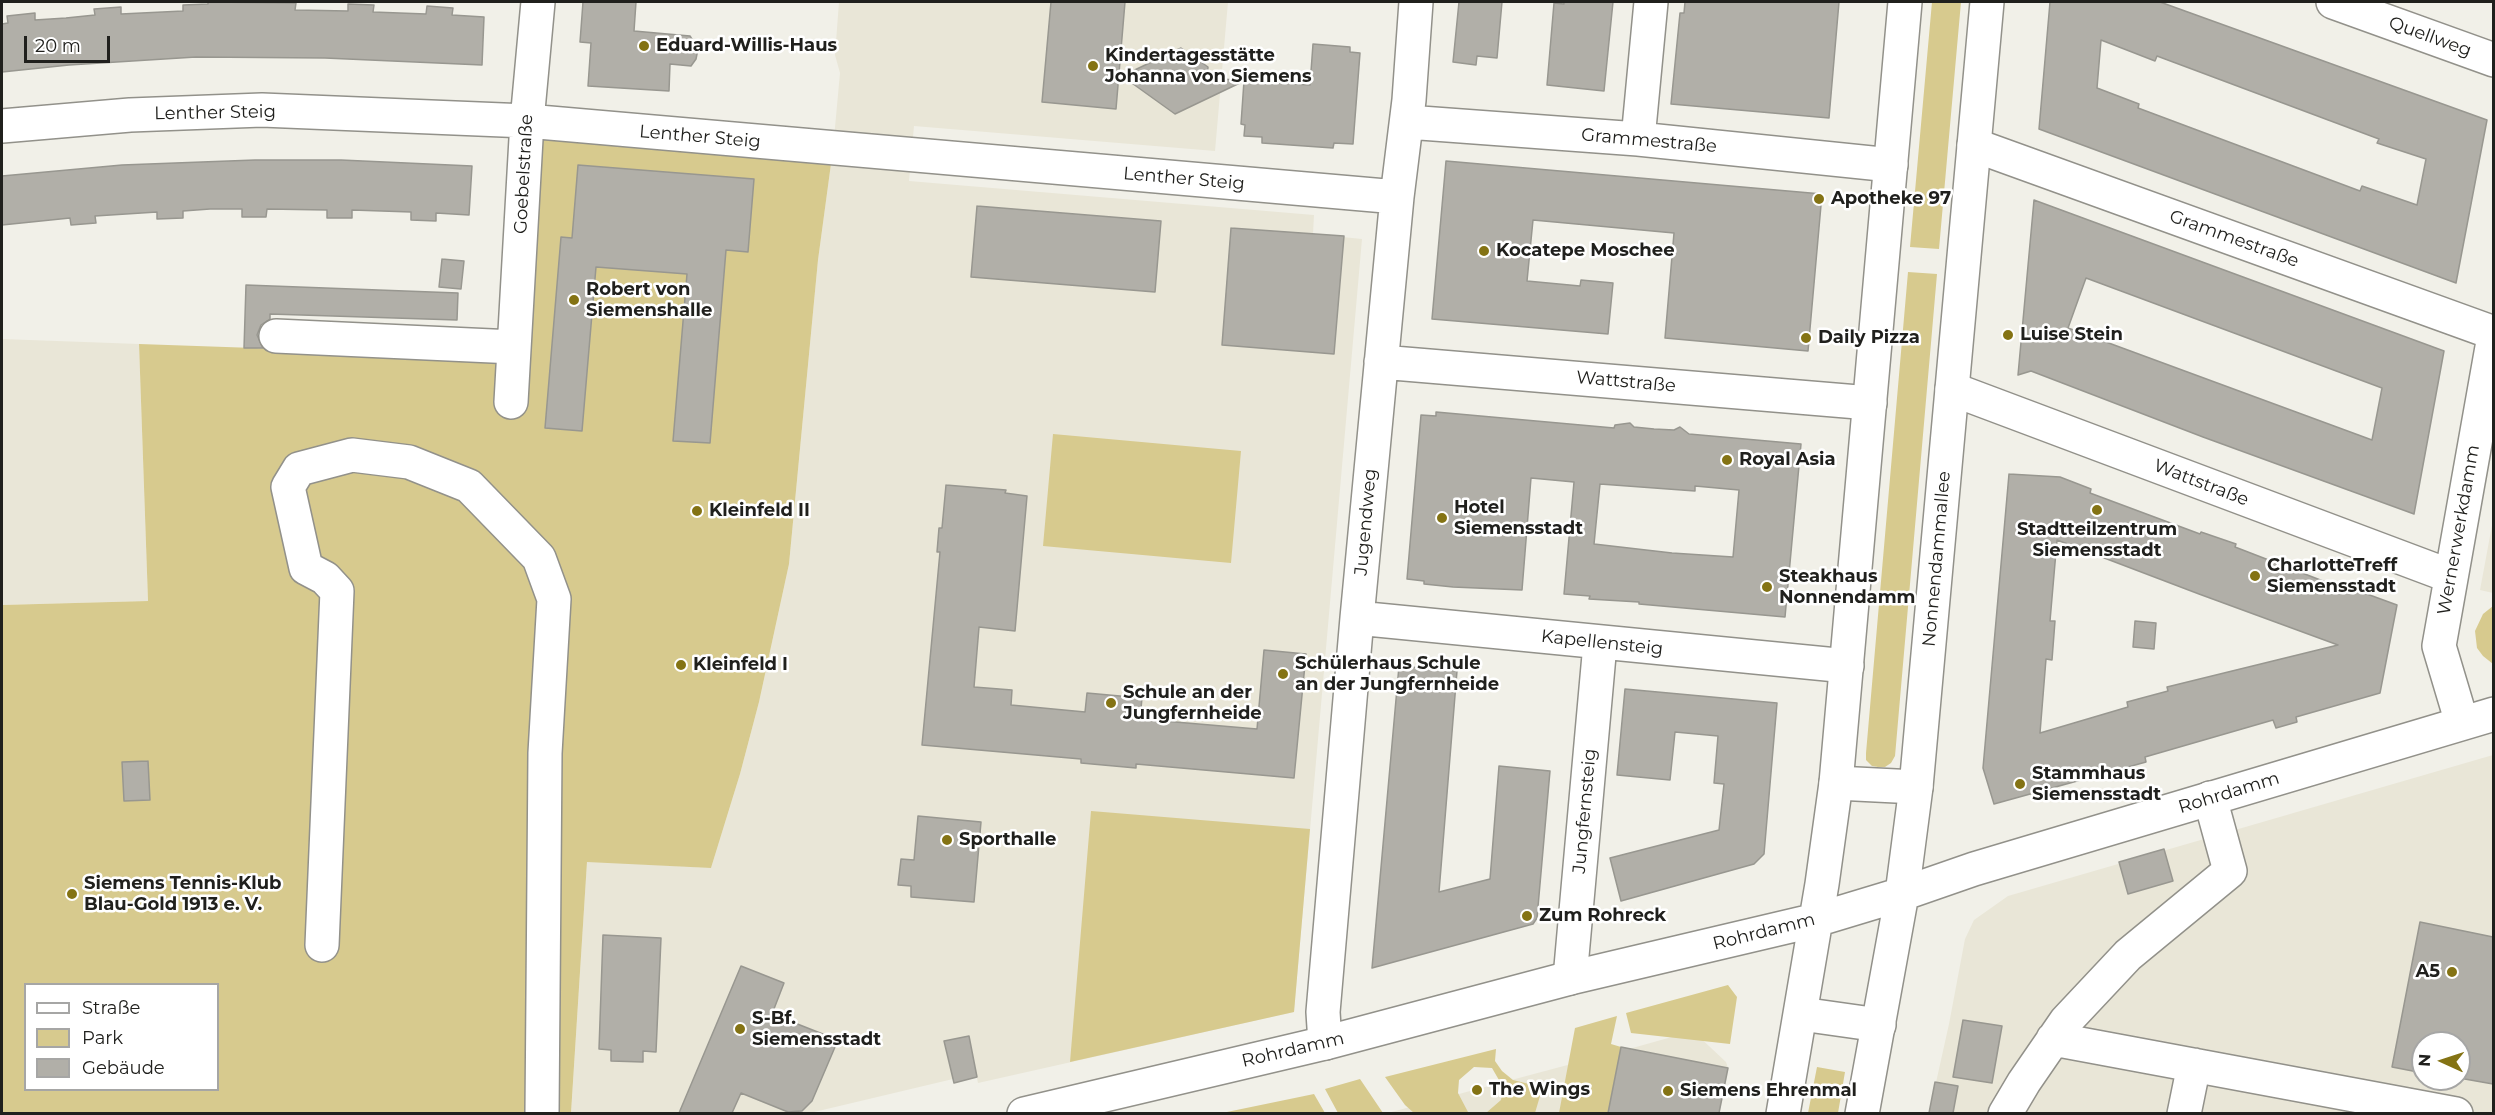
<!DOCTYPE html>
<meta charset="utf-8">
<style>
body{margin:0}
#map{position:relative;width:2495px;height:1115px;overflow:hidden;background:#f1f0e8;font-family:Montserrat,sans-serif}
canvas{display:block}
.frame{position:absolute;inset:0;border:3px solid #20201d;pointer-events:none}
.legend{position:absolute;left:24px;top:983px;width:195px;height:108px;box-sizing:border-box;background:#fff;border:2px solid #a6a6a5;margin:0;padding:8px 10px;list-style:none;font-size:18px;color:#20201d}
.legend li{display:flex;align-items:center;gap:12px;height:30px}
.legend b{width:30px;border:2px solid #a6a6a5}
.north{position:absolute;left:2411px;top:1031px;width:60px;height:60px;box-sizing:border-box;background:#fff;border:2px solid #a6a6a5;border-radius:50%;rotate:273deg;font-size:16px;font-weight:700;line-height:24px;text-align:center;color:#20201d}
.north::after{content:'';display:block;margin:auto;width:21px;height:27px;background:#847314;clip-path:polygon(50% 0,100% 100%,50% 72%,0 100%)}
.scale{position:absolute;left:24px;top:36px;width:86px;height:27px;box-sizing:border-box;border:3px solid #20201d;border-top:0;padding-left:8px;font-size:18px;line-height:21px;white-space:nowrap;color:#20201d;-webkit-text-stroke:4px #fff;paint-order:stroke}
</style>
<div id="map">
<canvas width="2495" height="1115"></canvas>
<div class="frame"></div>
<ul class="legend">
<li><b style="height:8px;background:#fff"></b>Straße</li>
<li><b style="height:16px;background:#d7ca8e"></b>Park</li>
<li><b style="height:16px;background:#b1afa8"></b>Gebäude</li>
</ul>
<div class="north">N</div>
<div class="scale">20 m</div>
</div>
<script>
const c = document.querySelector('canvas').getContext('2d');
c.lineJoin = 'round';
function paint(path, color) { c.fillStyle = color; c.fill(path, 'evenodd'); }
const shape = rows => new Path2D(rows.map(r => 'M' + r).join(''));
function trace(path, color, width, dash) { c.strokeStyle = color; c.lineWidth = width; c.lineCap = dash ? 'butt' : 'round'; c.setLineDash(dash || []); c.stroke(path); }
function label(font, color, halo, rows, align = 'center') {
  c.font = font + ' Montserrat,sans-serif'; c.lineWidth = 5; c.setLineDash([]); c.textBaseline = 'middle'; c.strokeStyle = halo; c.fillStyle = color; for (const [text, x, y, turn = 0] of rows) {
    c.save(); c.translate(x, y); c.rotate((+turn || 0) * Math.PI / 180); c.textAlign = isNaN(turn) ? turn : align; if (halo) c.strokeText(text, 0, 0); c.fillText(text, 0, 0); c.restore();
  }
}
const built = shape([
 [839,2,1228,2,1215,151,914,126,909,181,1314,215,1313,234,1362,239,1294,1012,978,1083,968,1036,945,1042,953,1079,810,1113,571,1114,587,861,711,868,740,774,759,702,789,564,818,260,833,149,840,73,835,55],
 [2,339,139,344,148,601,2,605],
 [2493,520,2494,592,2493,593,2480,590],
 [2493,755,2493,1113,1929,1114,1949,1024,1965,939,1974,920,2008,896],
 [2423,1043,2459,1043,2459,1079,2423,1079],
 [1693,1031,1726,1062,1728,1068,1719,1113,1384,1114,1620,1051,1621,1047,1629,1049]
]);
const green = shape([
 [1932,2,1961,2,1939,249,1910,247],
 [527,121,833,149,818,260,789,564,759,702,740,774,711,868,587,862,571,1113,2,1113,2,605,148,601,139,344,514,357],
 [26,984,218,984,218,1090,26,1090],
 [1908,272,1937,274,1895,756,1891,763,1885,767,1878,767,1872,766,1866,760,1866,753],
 [1053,434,1241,451,1231,563,1043,546],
 [2493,606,2493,664,2483,656,2477,648,2475,631,2483,614],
 [1091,811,1310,829,1294,1012,1070,1062],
 [1728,985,1737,997,1730,1044,1631,1033,1626,1013],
 [1617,1016,1611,1044,1621,1047,1608,1113,1559,1113,1575,1028],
 [1496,1049,1495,1061,1502,1071,1513,1080,1533,1085,1540,1096,1535,1113,1486,1113,1501,1100,1503,1087,1492,1068,1474,1067,1459,1080,1458,1093,1468,1112,1476,1113,1414,1113,1405,1105,1385,1077],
 [1817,1067,1845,1072,1838,1113,1808,1113],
 [1360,1079,1383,1113,1338,1113,1325,1089],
 [1314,1094,1325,1113,1222,1113]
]);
const building = shape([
 [208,2,296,3,295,10,348,11,348,4,374,5,373,12,426,14,427,6,453,8,452,15,484,17,482,65,325,58,196,57,69,65,2,72,2,24,8,23,7,16,35,13,35,20,66,18,95,15,94,9,121,7,121,14,183,11,183,5,208,4,208,2],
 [583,2,636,2,634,31,690,36,698,49,696,59,691,66,670,64,669,91,588,86,591,43,580,42,583,2],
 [1051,2,1125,2,1116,109,1042,102,1051,2],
 [1459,2,1502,2,1497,58,1477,56,1476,65,1453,62,1459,2],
 [1564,2,1613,2,1604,91,1547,85,1554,3,1564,4,1564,2],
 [1685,2,1839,2,1829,118,1671,104,1680,13,1684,13,1685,2],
 [2050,2,2160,2,2487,120,2456,283,2039,129,2050,2],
 [2101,40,2155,61,2157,56,2379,139,2377,143,2426,159,2417,205,2362,186,2360,191,2138,108,2139,104,2097,88,2101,40],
 [1313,44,1350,47,1350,52,1360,53,1353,144,1334,143,1333,148,1262,143,1262,137,1244,136,1245,125,1241,124,1244,81,1175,114,1122,76,1181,48,1208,67,1207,78,1310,85,1313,44],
 [255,160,341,160,472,166,469,215,436,213,436,221,411,220,411,212,352,210,352,218,327,218,327,210,267,209,266,217,242,217,242,209,210,209,183,211,183,218,157,219,157,212,95,216,96,223,71,225,70,218,2,225,2,176,122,165,255,160],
 [1446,161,1822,194,1808,351,1665,338,1674,233,1533,220,1527,281,1580,286,1581,280,1613,283,1608,334,1432,319,1446,161],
 [578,165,754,179,748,252,726,250,710,443,673,441,687,274,596,267,582,431,545,428,561,237,572,238,578,165],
 [2034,200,2444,351,2414,514,2203,437,2031,371,2018,375,2034,200],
 [2086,278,2382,388,2372,440,2068,328,2086,278],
 [977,206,1161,221,1155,292,971,277,977,206],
 [1231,228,1344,236,1334,354,1222,345,1231,228],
 [442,259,464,261,461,289,439,287,442,259],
 [246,285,458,293,457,320,270,314,270,319,261,325,257,335,263,348,244,348,246,285],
 [1436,412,1614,428,1615,425,1630,423,1634,427,1654,429,1674,430,1680,427,1689,434,1801,444,1785,617,1639,604,1639,602,1589,599,1590,596,1564,594,1574,482,1531,478,1522,590,1453,587,1424,584,1424,581,1407,579,1421,415,1436,416,1436,412],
 [1600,484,1695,491,1695,486,1739,490,1733,557,1672,553,1594,544,1600,484],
 [2009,474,2060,477,2091,489,2090,493,2200,534,2201,532,2236,544,2235,547,2354,593,2356,590,2397,605,2380,693,2296,717,2297,722,2276,728,2273,720,2145,757,2146,762,1994,804,1983,768,2009,474],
 [2057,540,2199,594,2338,645,2167,687,2168,691,2127,702,2128,707,2040,733,2046,659,2052,660,2055,621,2050,621,2057,540],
 [946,485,1006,490,1005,493,1027,496,1015,631,979,627,974,687,1012,690,1011,705,1085,712,1087,693,1142,698,1140,719,1257,729,1264,650,1306,654,1294,778,1136,764,1136,768,1081,763,1081,759,922,745,940,552,937,552,939,528,942,528,946,485],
 [2135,621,2156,623,2154,649,2133,647,2135,621],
 [1399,666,1457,671,1439,892,1490,879,1499,766,1550,771,1537,918,1533,924,1372,968,1399,666],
 [1625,689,1777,703,1764,854,1754,864,1621,901,1610,858,1719,830,1724,784,1714,783,1718,736,1675,732,1670,780,1617,775,1625,689],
 [148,761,150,800,124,801,122,762,148,761],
 [918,816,981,822,974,902,911,897,911,886,898,885,901,859,914,860,918,816],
 [2164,849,2173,881,2128,894,2119,862,2164,849],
 [2420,922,2493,937,2493,1084,2459,1078,2459,1043,2423,1043,2423,1073,2392,1067,2420,922],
 [603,935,661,938,656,1052,643,1051,643,1062,611,1061,611,1050,599,1049,603,935],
 [741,966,784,983,772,1014,838,1040,812,1101,802,1111,788,1112,741,1093,732,1113,679,1113,741,966],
 [1963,1020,2002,1026,1992,1083,1953,1077,1963,1020],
 [969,1036,977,1077,954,1083,944,1041,969,1036],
 [1621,1047,1728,1068,1719,1113,1608,1113,1621,1047],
 [1935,1082,1958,1086,1953,1113,1929,1113,1935,1082]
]);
const minor = shape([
 [2333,2,2494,60],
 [1407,122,1638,139,1891,165],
 [2,126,130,115,262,110,527,121,1397,197],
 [1638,139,1651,2],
 [1974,145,2494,333],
 [276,336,514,347],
 [1381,362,1870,403],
 [1952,389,2450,576],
 [511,402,527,121,538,2],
 [1357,618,1847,666],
 [2462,723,2439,646,2494,336],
 [1836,783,1916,787],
 [322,945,337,591,325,578,306,568,288,487,299,469,352,455,409,462,469,486,539,558,554,599,545,753,542,1114],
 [1570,978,1600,644],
 [1801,1014,1879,1025],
 [2053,1039,2456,1114],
 [1325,1043,1323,1012,1357,618,1397,197,1409,100,1416,2],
 [2005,1114,2024,1082,2066,1021,2128,955,2230,871,2210,798],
 [2184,1114,2194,1065]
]);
const major = shape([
 [1024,1114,1325,1043,1570,978,1816,920,1902,894,1974,869,2494,714],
 [1783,1114,1822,884,1836,783,1905,2],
 [1862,1114,1902,894,1916,787,1987,2]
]);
const markers = [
 [644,46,6,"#847314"],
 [1093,66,6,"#847314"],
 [1819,199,6,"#847314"],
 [1484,251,6,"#847314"],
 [574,300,6,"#847314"],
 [2008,335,6,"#847314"],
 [1806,338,6,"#847314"],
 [1727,460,6,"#847314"],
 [2097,510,6,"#847314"],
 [697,511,6,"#847314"],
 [1442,518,6,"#847314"],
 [2255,576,6,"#847314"],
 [1767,587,6,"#847314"],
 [681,665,6,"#847314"],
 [1283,674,6,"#847314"],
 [1111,703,6,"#847314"],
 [2020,784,6,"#847314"],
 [947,840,6,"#847314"],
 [72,894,6,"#847314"],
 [1527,916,6,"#847314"],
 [2452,972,6,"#847314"],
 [740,1029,6,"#847314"],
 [1477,1090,6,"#847314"],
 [1668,1091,6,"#847314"]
];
const streetNames = [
 ["Quellweg",2430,37,20],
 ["Lenther Steig",215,113,-1],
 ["Lenther Steig",700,137,5],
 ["Grammestraße",1649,141,5],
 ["Goebelstraße",524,174,-87],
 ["Lenther Steig",1184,179,5],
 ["Grammestraße",2234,239,20],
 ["Wattstraße",1626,382,5],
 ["Wattstraße",2201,483,21],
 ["Jugendweg",1366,522,-85],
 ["Wernerwerkdamm",2459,530,-80],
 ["Nonnendammallee",1937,559,-85],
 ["Kapellensteig",1602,643,6],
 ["Rohrdamm",2229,793,-17],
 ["Jungfernsteig",1585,811,-85],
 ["Rohrdamm",1764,932,-14],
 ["Rohrdamm",1293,1050,-13]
];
const poiNames = [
 ["Eduard-Willis-Haus",656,46],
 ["Kindertagesstätte",1105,56],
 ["Johanna von Siemens",1105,77],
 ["Apotheke 97",1831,199],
 ["Kocatepe Moschee",1496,251],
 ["Robert von",586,290],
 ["Siemenshalle",586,311],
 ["Luise Stein",2020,335],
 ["Daily Pizza",1818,338],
 ["Royal Asia",1739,460],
 ["Hotel",1454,508],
 ["Siemensstadt",1454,529],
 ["Kleinfeld II",709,511],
 ["Stadtteilzentrum",2097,530,"center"],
 ["Siemensstadt",2097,551,"center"],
 ["CharlotteTreff",2267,566],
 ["Siemensstadt",2267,587],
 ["Steakhaus",1779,577],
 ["Nonnendamm",1779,598],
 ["Schülerhaus Schule",1295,664],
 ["an der Jungfernheide",1295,685],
 ["Kleinfeld I",693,665],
 ["Schule an der",1123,693],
 ["Jungfernheide",1123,714],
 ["Stammhaus",2032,774],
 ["Siemensstadt",2032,795],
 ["Sporthalle",959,840],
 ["Siemens Tennis-Klub",84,884],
 ["Blau-Gold 1913 e. V.",84,905],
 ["Zum Rohreck",1539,916],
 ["A5",2440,972,"right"],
 ["S-Bf.",752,1019],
 ["Siemensstadt",752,1040],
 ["The Wings",1489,1090],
 ["Siemens Ehrenmal",1680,1091]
];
paint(built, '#e9e6d7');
paint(green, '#d7ca8e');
paint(building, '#b1afa8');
trace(building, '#989790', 1.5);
trace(minor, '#92918a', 36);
trace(major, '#92918a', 36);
trace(minor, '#fff', 33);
trace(major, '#fff', 33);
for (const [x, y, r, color] of markers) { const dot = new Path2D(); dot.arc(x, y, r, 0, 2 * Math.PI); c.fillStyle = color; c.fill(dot); trace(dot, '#fff', 2); }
label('18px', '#20201d', '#fff', streetNames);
label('bold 18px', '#20201d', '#fff', poiNames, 'left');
</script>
